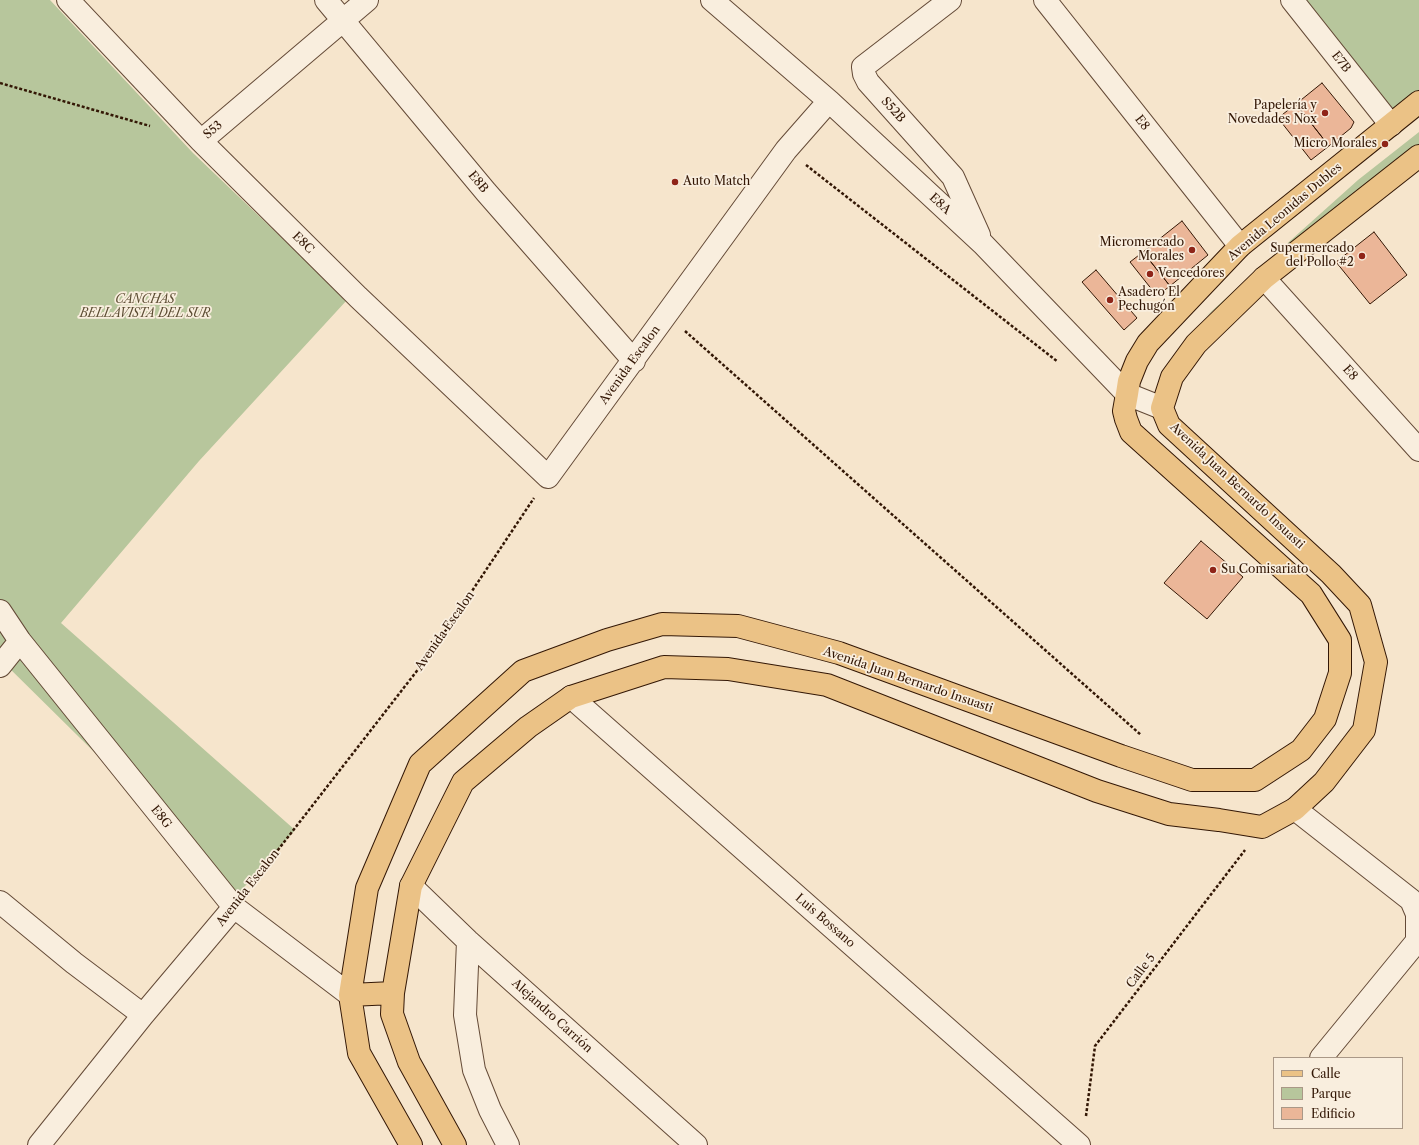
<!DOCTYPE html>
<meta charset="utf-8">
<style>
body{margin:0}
#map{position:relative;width:1419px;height:1145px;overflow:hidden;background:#f6e5cc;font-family:"Libre Caslon Text",serif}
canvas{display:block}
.legend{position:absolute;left:1273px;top:1057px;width:130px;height:72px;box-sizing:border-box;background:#f9eede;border:1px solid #aa9887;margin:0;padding:5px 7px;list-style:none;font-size:12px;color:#331705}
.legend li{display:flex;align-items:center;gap:8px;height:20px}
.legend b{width:20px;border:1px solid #aa9887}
</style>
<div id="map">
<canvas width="1419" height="1145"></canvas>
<ul class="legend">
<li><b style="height:5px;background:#ebc286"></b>Calle</li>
<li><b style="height:11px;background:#b7c69c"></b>Parque</li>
<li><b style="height:11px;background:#ebb698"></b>Edificio</li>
</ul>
</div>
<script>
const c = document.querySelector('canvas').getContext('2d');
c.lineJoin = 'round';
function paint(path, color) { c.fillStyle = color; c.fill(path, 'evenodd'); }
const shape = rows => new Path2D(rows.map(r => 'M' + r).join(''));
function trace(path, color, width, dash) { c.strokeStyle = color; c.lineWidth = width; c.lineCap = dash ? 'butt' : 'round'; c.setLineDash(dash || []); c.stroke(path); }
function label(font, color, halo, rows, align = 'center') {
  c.font = font + ' "Libre Caslon Text",serif'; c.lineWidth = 3.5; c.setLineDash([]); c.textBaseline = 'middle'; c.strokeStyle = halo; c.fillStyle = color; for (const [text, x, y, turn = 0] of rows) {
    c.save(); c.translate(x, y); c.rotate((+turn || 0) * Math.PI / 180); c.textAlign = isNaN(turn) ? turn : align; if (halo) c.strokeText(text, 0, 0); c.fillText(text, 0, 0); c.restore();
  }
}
const green = shape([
 [0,0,50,0,193,153,347,300,199,461,61,623,295,830,238,894,0,659],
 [1297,0,1419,0,1419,91,1388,115],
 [1419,132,1419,147,1204,318,1358,180]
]);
const building = shape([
 [1322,83,1354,122,1351,128,1329,146,1296,104,1322,83],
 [1296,104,1329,146,1311,160,1278,118,1296,104],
 [1182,221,1208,255,1170,286,1143,252,1182,221],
 [1374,232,1407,275,1370,304,1336,262,1374,232],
 [1143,252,1170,286,1157,296,1130,262,1143,252],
 [1096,270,1137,318,1124,330,1082,282,1096,270],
 [1201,541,1243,577,1207,619,1164,583,1201,541]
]);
const path = shape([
 [0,83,150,126],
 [806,165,1058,362],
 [685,331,1141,735],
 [250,886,430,654,534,498],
 [1086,1116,1095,1046,1245,850]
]);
const minor = shape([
 [68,0,201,141,358,297,548,477,786,150,829,101],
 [326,0,486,192,634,361],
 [712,0,829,101,983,244,1127,394,1162,408],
 [950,0,863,67,864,74,868,82,953,177,979,235],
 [1045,0,1240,246],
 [1292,0,1391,125],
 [201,141,367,0],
 [1264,278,1419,450],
 [0,611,20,641,234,907,350,995],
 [0,666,20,641],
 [571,697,1079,1145],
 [1295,809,1411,900,1417,914,1417,941,1321,1058],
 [411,886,468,941,696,1145],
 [0,902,74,963,143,1015],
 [468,941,465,1015,474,1070,490,1110,508,1145],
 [39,1145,143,1015,234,907]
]);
const major = shape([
 [350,995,393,993],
 [411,1145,359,1053,350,995,367,888,420,764,523,671,607,640,662,624,738,626,839,653,1121,756,1192,780,1255,780,1301,750,1325,719,1340,673,1340,640,1311,594,1131,432,1126,419,1124,411,1127,394,1129,381,1137,361,1148,343,1240,246,1419,102],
 [455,1145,409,1062,392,1014,393,993,411,886,463,782,528,727,571,697,664,667,728,669,827,685,1097,791,1169,814,1219,820,1262,827,1295,809,1324,782,1364,730,1376,662,1360,605,1331,574,1169,425,1162,408,1172,377,1196,344,1264,278,1419,156]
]);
const markers = [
 [1325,113,4,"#8f2418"],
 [1385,144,4,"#8f2418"],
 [675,182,4,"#8f2418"],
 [1192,250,4,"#8f2418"],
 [1362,256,4,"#8f2418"],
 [1150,274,4,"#8f2418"],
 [1110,300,4,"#8f2418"],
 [1213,570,4,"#8f2418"]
];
const streetNames = [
 ["E7B",1341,62,52],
 ["S52B",893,110,48],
 ["E8",1142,123,52],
 ["S53",213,130,-40],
 ["E8B",478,182,50],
 ["E8A",940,204,43],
 ["Avenida Leonidas Dubles",1285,212,-40],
 ["E8C",303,243,45],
 ["Avenida Escalon",630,365,-54],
 ["E8",1350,373,48],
 ["Avenida Juan Bernardo Insuasti",1237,486,43],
 ["Avenida Escalon",445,631,-55],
 ["Avenida Juan Bernardo Insuasti",908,680,19],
 ["E8G",161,817,51],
 ["Avenida Escalon",248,888,-52],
 ["Luis Bossano",825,921,41],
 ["Calle 5",1141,971,-53],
 ["Alejandro Carrión",552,1016,42]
];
const poiNames = [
 ["Papelería y",1317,106],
 ["Novedades Nox",1317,120],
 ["Micro Morales",1377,144],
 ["Auto Match",683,182,"left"],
 ["Micromercado",1184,243],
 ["Morales",1184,257],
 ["Supermercado",1354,249],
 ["del Pollo #2",1354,263],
 ["Vencedores",1158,274,"left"],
 ["Asadero El",1118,293,"left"],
 ["Pechugón",1118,307,"left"],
 ["Su Comisariato",1221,570,"left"]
];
const parkNames = [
 ["CANCHAS",145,300],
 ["BELLAVISTA DEL SUR",145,314]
];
paint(green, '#b7c69c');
paint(building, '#ebb698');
trace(building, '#331705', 1);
trace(minor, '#644a37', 24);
trace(major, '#331705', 24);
trace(path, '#331705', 2.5, [3, 2]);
trace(minor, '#f9eede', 22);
trace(major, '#ebc286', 22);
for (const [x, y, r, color] of markers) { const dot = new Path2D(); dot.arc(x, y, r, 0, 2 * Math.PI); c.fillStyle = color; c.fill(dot); trace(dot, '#f9eede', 1.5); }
label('12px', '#331705', '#f9eede', streetNames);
label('12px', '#331705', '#f9eede', poiNames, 'right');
label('italic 12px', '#5b4c32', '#f9eede', parkNames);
</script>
